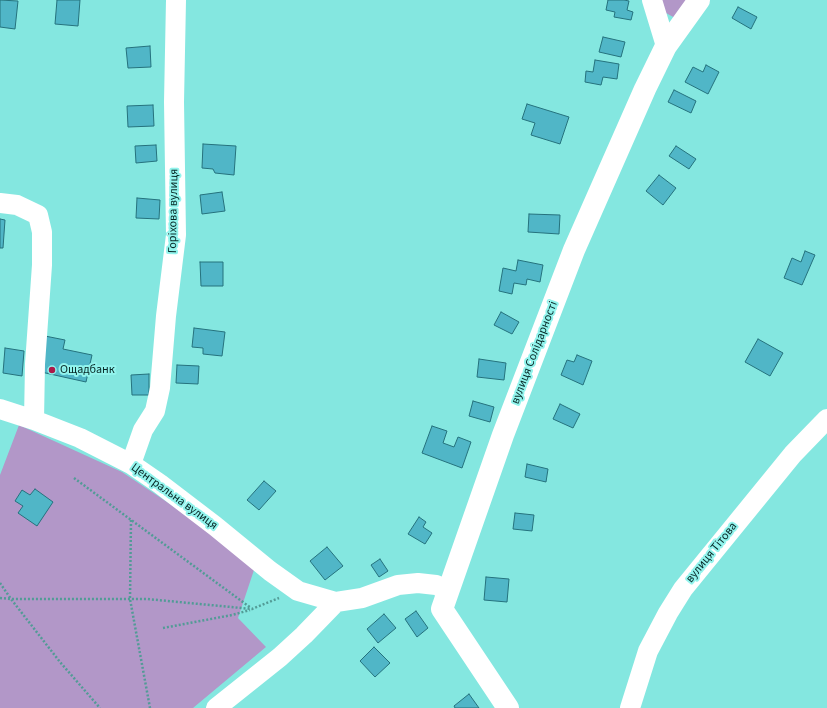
<!DOCTYPE html>
<meta charset="utf-8">
<style>
body{margin:0}
canvas{display:block;background:#84e7e0}
</style>
<canvas width="827" height="708"></canvas>
<script>
const c = document.querySelector('canvas').getContext('2d');
c.lineJoin = 'round';
function paint(path, color) { c.fillStyle = color; c.fill(path, 'evenodd'); }
const shape = rows => new Path2D(rows.map(r => 'M' + r).join(''));
function trace(path, color, width, dash) { c.strokeStyle = color; c.lineWidth = width; c.lineCap = dash ? 'butt' : 'round'; c.setLineDash(dash || []); c.stroke(path); }
function label(font, color, halo, rows, align = 'center') {
  c.font = font + ' "Source Sans 3",sans-serif'; c.lineWidth = 4; c.setLineDash([]); c.textBaseline = 'middle'; c.strokeStyle = halo; c.fillStyle = color; for (const [text, x, y, turn = 0] of rows) {
    c.save(); c.translate(x, y); c.rotate((+turn || 0) * Math.PI / 180); c.textAlign = isNaN(turn) ? turn : align; if (halo) c.strokeText(text, 0, 0); c.fillText(text, 0, 0); c.restore();
  }
}
const green = shape([
 [659,0,691,0,675,18,666,13],
 [19,425,122,472,209,530,254,570,238,618,266,647,193,708,0,708,0,475]
]);
const building = shape([
 [0,0,18,1,15,29,0,27,0,0],
 [57,0,80,0,78,26,55,24,57,0],
 [608,0,624,0,629,1,627,10,633,12,631,20,614,17,615,12,606,10,608,0],
 [738,7,757,17,751,29,732,18,738,7],
 [603,37,625,42,621,57,599,52,603,37],
 [150,46,151,67,128,68,126,48,150,46],
 [595,60,619,64,617,79,603,77,601,85,585,82,586,71,593,72,595,60],
 [706,65,719,72,708,94,685,82,693,67,703,72,706,65],
 [674,90,696,101,691,113,668,102,674,90],
 [527,104,569,117,560,144,531,135,535,123,522,119,527,104],
 [153,105,154,126,128,127,127,106,153,105],
 [203,144,236,146,234,175,215,173,213,169,202,168,203,144],
 [156,145,157,161,136,163,135,146,156,145],
 [676,146,696,159,689,169,669,156,676,146],
 [659,175,676,188,663,205,646,191,659,175],
 [222,192,225,211,202,214,200,195,222,192],
 [137,198,160,200,159,219,136,218,137,198],
 [529,214,560,215,559,234,528,232,529,214],
 [0,219,5,220,3,248,0,248,0,219],
 [805,251,815,255,802,285,784,278,792,258,801,262,805,251],
 [518,260,543,265,540,282,527,279,526,285,514,283,512,294,499,291,503,268,516,271,518,260],
 [200,262,223,262,223,286,201,286,200,262],
 [501,312,519,322,512,334,494,325,501,312],
 [194,328,225,332,222,356,203,354,203,348,192,347,194,328],
 [45,336,65,340,63,349,92,355,86,382,41,372,45,336],
 [758,339,783,353,770,376,745,362,758,339],
 [5,348,24,351,22,376,3,373,5,348],
 [577,355,592,361,583,385,561,375,567,360,574,362,577,355],
 [479,359,506,363,504,380,477,377,479,359],
 [177,365,199,366,198,384,176,383,177,365],
 [149,374,149,395,132,395,131,375,149,374],
 [473,401,494,407,490,422,469,416,473,401],
 [560,404,580,414,573,428,553,419,560,404],
 [432,426,447,431,443,443,454,447,458,437,471,442,462,468,422,453,432,426],
 [527,464,548,469,546,482,525,477,527,464],
 [264,481,276,491,259,510,247,500,264,481],
 [35,489,53,502,37,526,18,513,23,506,15,501,22,490,30,495,35,489],
 [515,513,534,515,532,531,513,529,515,513],
 [419,517,426,522,423,527,432,533,425,544,408,534,419,517],
 [327,547,343,566,325,580,310,561,327,547],
 [380,559,388,571,379,577,371,565,380,559],
 [486,577,509,579,507,602,484,600,486,577],
 [416,611,428,628,417,637,405,619,416,611],
 [384,614,396,628,378,643,367,629,384,614],
 [374,647,390,663,375,677,360,661,374,647],
 [469,694,479,708,455,708,454,706,469,694]
]);
const path = shape([
 [74,478,251,608],
 [131,520,130,599,150,708],
 [0,583,11,599,60,662,100,708],
 [0,598,11,599,147,599,252,609,279,598],
 [163,628,232,615,250,610]
]);
const minor = shape([
 [652,0,666,46],
 [0,203,17,205,38,215,42,232,42,265,35,364,34,420],
 [0,409,34,420,80,438,131,464,160,484,215,526,270,571,298,591,336,602,362,598,398,585,418,583,436,585,448,590],
 [131,464,143,430,155,411,160,388,166,316,176,235,174,102,176,0],
 [216,708,280,657,304,635,336,602],
 [630,708,648,651,668,613,683,589,793,454,827,419]
]);
const major = shape([
 [508,708,442,609,503,435,574,250,645,89,666,46,699,0]
]);
const markers = [
 [52,370,4,"#ac1949"]
];
const streetNames = [
 ["Горіхова вулиця",174,211,-89],
 ["вулиця Солідарності",535,353,-69],
 ["Центральна вулиця",174,497,36],
 ["вулиця Тітова",712,553,-51]
];
const poiNames = [
 ["Ощадбанк",60,370]
];
paint(green, '#b297c8');
paint(building, '#50b6c7');
trace(building, '#25727d', 1);
trace(path, '#529b96', 2.5, [2, 2]);
trace(minor, '#fff', 20);
trace(major, '#fff', 22);
for (const [x, y, r, color] of markers) { const dot = new Path2D(); dot.arc(x, y, r, 0, 2 * Math.PI); c.fillStyle = color; c.fill(dot); trace(dot, '#92f4ed', 1.5); }
label('12px', '#072826', '#92f4ed', streetNames);
label('12px', '#072826', '#92f4ed', poiNames, 'left');
</script>
